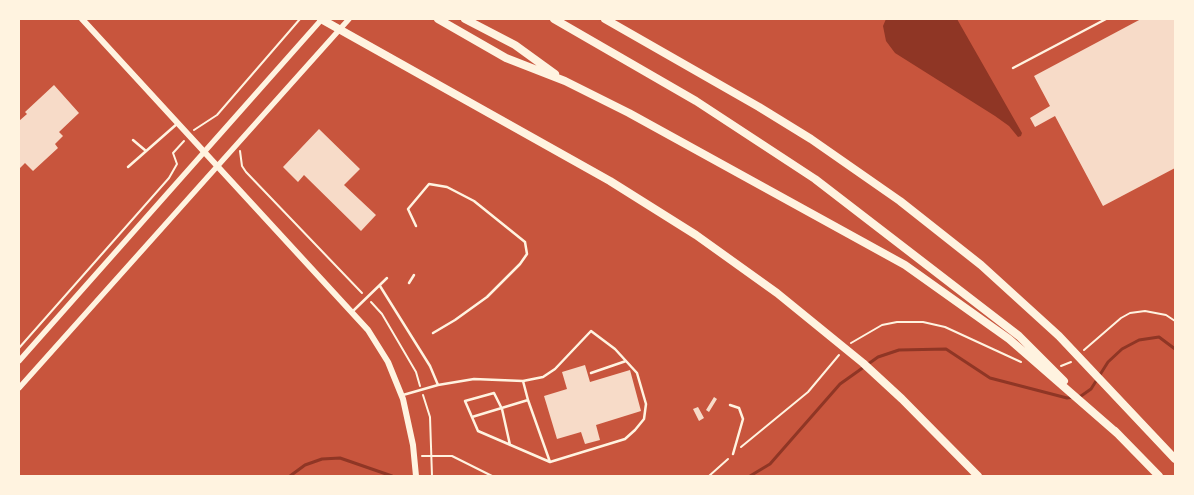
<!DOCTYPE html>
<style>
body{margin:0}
#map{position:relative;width:1194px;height:495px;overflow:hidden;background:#c8553d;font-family:Quicksand,sans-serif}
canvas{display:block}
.frame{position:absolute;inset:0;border:20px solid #fff3e0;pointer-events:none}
</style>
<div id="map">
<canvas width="1194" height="495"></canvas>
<div class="frame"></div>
</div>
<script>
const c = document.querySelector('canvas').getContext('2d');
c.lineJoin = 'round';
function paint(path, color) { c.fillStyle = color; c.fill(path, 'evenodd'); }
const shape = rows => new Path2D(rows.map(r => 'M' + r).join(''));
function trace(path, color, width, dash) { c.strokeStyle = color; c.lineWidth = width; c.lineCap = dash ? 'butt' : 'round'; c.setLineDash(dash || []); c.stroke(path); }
const water = shape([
 [886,19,957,19,1022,133,1021,136,1018,137,1009,126,995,116,895,53,886,41,883,26]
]);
const stream = shape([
 [290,476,305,465,322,459,340,458,392,476],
 [750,476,770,464,840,384,878,357,899,350,946,349,990,378,1067,398,1081,396,1091,389,1108,362,1122,349,1139,340,1159,337,1175,349]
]);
const building = shape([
 [1141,19,1175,19,1175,168,1103,206,1055,116,1035,127,1030,118,1050,106,1034,76],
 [54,85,79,113,59,132,63,136,55,144,58,148,33,171,25,163,19,169,19,121,27,114,25,112],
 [319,129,360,169,344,185,376,215,361,231,304,175,298,182,283,167],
 [585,365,590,382,630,370,641,411,596,425,600,440,585,444,581,432,557,439,544,396,567,389,562,372],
 [714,397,717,399,709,412,706,410],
 [698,407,704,418,699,421,693,409]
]);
const path = shape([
 [194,130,217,115,300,19],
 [240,151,242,166,246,172,362,293],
 [371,302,382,314,416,372,420,386],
 [851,343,882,325,897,322,923,322,945,327,1021,362],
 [19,348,169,178,177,164,173,153,184,141],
 [1084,350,1121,318,1130,313,1145,311,1166,315,1175,321],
 [1061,366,1071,362],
 [423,395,430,417,432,476],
 [741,447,808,392,839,355],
 [422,456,452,456,492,476],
 [709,476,728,459]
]);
const service = shape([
 [1013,68,1106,19],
 [133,140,146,151],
 [128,167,178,123],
 [416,226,408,209,429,184,447,187,474,201,525,242,527,254,520,264,487,297,455,320,433,333],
 [409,283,414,275],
 [380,286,430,366,438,385,403,395],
 [353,311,387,278],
 [591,373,626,361],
 [438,385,474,379,523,381,543,377,555,369,591,331,615,349,637,373,646,404,644,419,635,430,625,439,550,462,478,431,465,401,494,393,502,409,510,445],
 [528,400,550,462],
 [730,405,739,408,743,419,733,454],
 [472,417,528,400,523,381]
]);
const tertiary = shape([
 [19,361,322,19],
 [19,388,349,19]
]);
const secondary = shape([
 [82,19,368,330,388,362,403,399,413,445,416,476]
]);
const motorway = shape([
 [321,19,610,181,696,235,777,293,863,363,902,399,978,476],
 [438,19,506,58,565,81,629,113,905,265,1009,339,1118,434],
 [465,19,515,45,555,74],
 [554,19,696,101,815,179,1019,336,1064,381],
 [605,19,759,107,811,139,900,201,981,265,1059,336,1175,459],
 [1115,431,1159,476]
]);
paint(water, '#8f3625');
trace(stream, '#8f3625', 3);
paint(building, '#f7dbc8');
trace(path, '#fff3e0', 2);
trace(service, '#fff3e0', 2.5);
trace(tertiary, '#fff3e0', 5.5);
trace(secondary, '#fff3e0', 6);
trace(motorway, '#fff3e0', 8);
</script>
